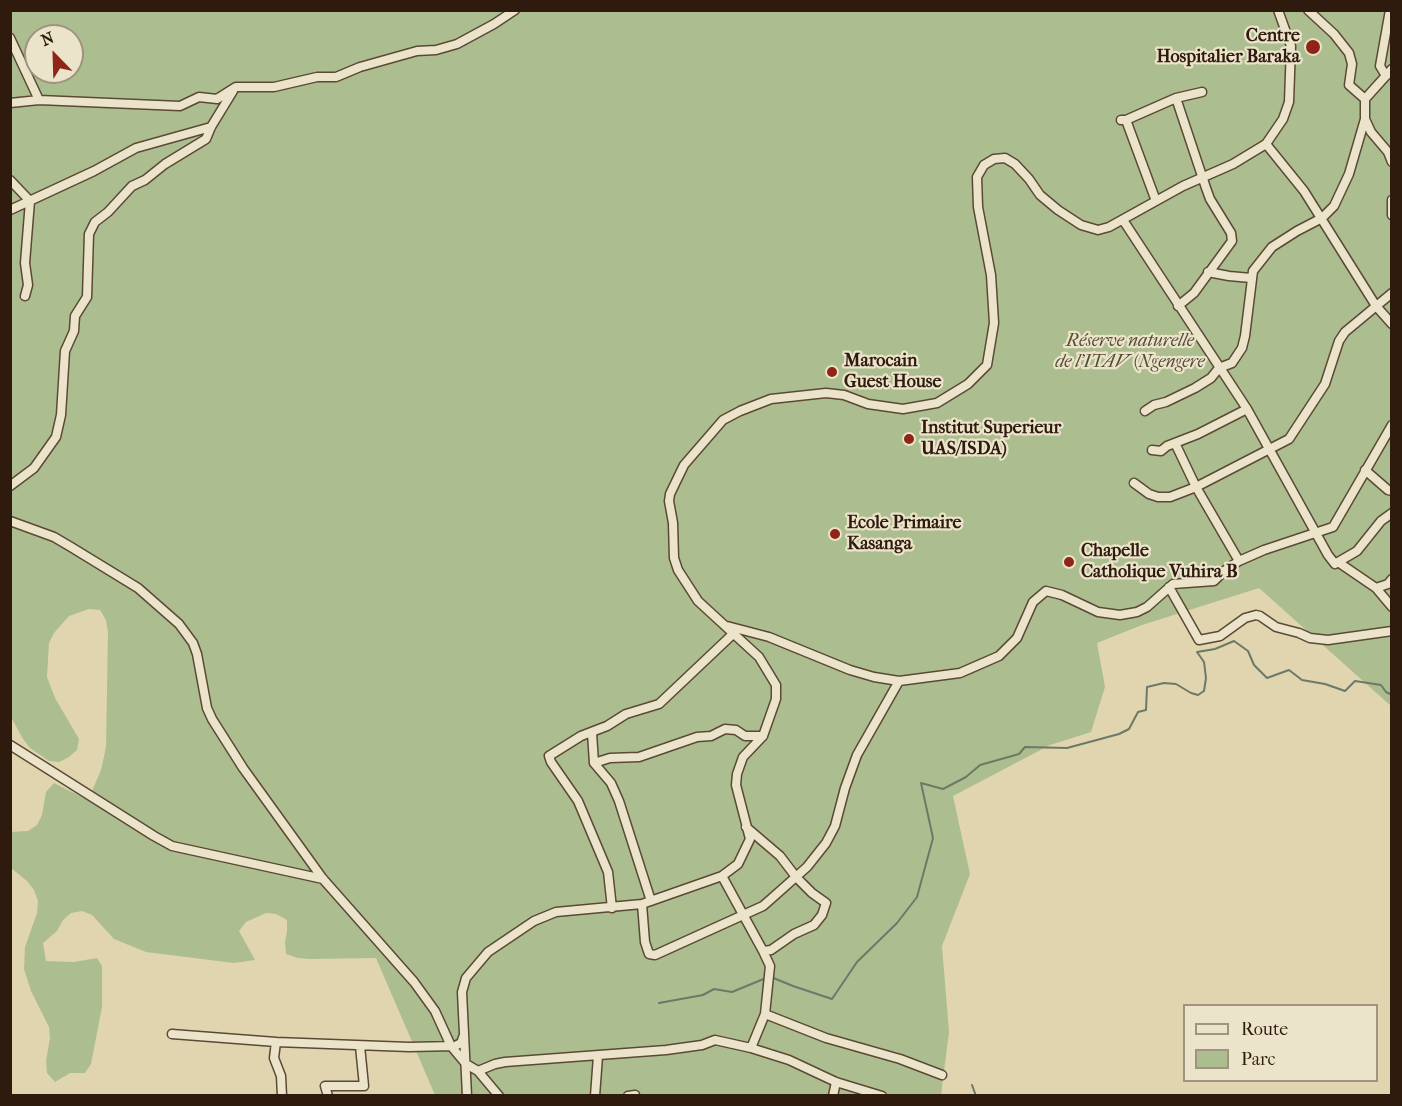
<!DOCTYPE html>
<meta charset="utf-8">
<style>
body{margin:0}
#map{position:relative;width:1402px;height:1106px;overflow:hidden;background:#e0d5ae;font-family:"IM FELL French Canon",serif}
canvas{display:block}
.frame{position:absolute;inset:0;border:12px solid #2f1a0e;pointer-events:none}
.legend{position:absolute;left:1183px;top:1004px;width:195px;height:78px;box-sizing:border-box;background:#ebe4ca;border:2px solid #a0937f;margin:0;padding:8px 10px;list-style:none;font-size:18px;color:#2f1a0e}
.legend li{display:flex;align-items:center;gap:12px;height:30px}
.legend b{width:30px;border:2px solid #a0937f}
.north{position:absolute;left:24px;top:24px;width:60px;height:60px;box-sizing:border-box;background:#ebe4ca;border:2px solid #a0937f;border-radius:50%;rotate:337deg;font-size:16px;font-weight:700;line-height:24px;text-align:center;color:#2f1a0e}
.north::after{content:'';display:block;margin:auto;width:21px;height:27px;background:#8f2418;clip-path:polygon(50% 0,100% 100%,50% 72%,0 100%)}
</style>
<div id="map">
<canvas width="1402" height="1106"></canvas>
<div class="frame"></div>
<ul class="legend">
<li><b style="height:8px;background:#ebe4ca"></b>Route</li>
<li><b style="height:16px;background:#acbe8f"></b>Parc</li>
</ul>
<div class="north">N</div>
</div>
<script>
const c = document.querySelector('canvas').getContext('2d');
c.lineJoin = 'round';
function paint(path, color) { c.fillStyle = color; c.fill(path, 'evenodd'); }
const shape = rows => new Path2D(rows.map(r => 'M' + r).join(''));
function trace(path, color, width, dash) { c.strokeStyle = color; c.lineWidth = width; c.lineCap = dash ? 'butt' : 'round'; c.setLineDash(dash || []); c.stroke(path); }
function label(font, color, halo, rows, align = 'center') {
  c.font = font + ' "IM FELL French Canon",serif'; c.lineWidth = 4.5; c.setLineDash([]); c.textBaseline = 'middle'; c.strokeStyle = halo; c.fillStyle = color; for (const [text, x, y, turn = 0] of rows) {
    c.save(); c.translate(x, y); c.rotate((+turn || 0) * Math.PI / 180); c.textAlign = isNaN(turn) ? turn : align; if (halo) c.strokeText(text, 0, 0); c.fillText(text, 0, 0); c.restore();
  }
}
const green = shape([
 [11,11,1391,11,1391,706,1259,588,1142,625,1097,643,1105,687,1091,732,1050,745,953,796,970,874,942,946,949,1032,941,1095,435,1095,376,958,309,959,298,958,286,954,285,942,287,931,287,920,276,914,266,913,246,922,239,931,255,960,234,963,146,952,114,939,92,915,82,911,71,913,63,920,57,931,43,943,46,961,74,962,97,958,102,966,102,1007,91,1064,85,1073,70,1073,55,1082,47,1073,46,1061,50,1038,49,1027,31,991,24,969,25,947,37,913,38,901,34,890,27,881,11,868,11,832,28,831,37,825,42,815,46,792,54,783,88,800,101,770,106,747,108,632,106,620,100,610,89,609,69,616,54,633,49,643,47,677,55,698,79,739,77,750,69,757,59,762,49,761,30,748,23,739,11,717],
 [36,36,72,36,72,72,36,72]
]);
const stream = shape([
 [921,783,943,789,966,777,980,765,1019,754,1025,747,1067,748,1119,734,1129,729,1138,712,1146,710,1147,687,1164,683,1176,684,1191,693,1198,695,1204,691,1206,678,1204,662,1197,652,1215,649,1234,641,1248,651,1254,665,1267,678,1289,670,1302,680,1325,684,1345,691,1355,681,1381,685,1386,692,1392,695],
 [771,977,793,986,832,999,857,962,897,923,917,897,933,838,921,783],
 [659,1003,703,995,714,989,732,992,766,978],
 [972,1085,976,1096]
]);
const minor = shape([
 [1308,10,1334,34,1349,53,1352,64,1349,85,1365,99,1365,119,1371,132,1388,152,1392,162],
 [10,38,39,100],
 [1386,76,1380,66,1390,10],
 [1176,98,1206,188,1210,199,1231,233,1232,241,1194,293,1178,306],
 [1365,99,1392,69],
 [10,103,39,100,180,106,199,97,217,99,236,87,274,87,317,77,336,77,360,67,417,51,436,50,457,44,494,24,515,10],
 [1121,120,1126,120,1176,98,1202,92],
 [1126,120,1156,201],
 [1266,144,1304,191,1376,306,1392,324],
 [10,180,30,201,25,263,28,285,25,296],
 [1392,200,1392,215],
 [10,210,94,171,136,148,211,127],
 [1123,220,1247,409,1328,555,1335,564,1338,562,1376,588,1392,607],
 [1208,272,1229,276,1251,278],
 [1145,411,1154,405,1166,402,1195,388,1211,378,1219,368,1232,363,1242,348,1245,336,1253,271,1272,247,1297,231,1322,218,1334,206,1349,174,1365,119],
 [1175,443,1196,487,1239,561],
 [1152,450,1161,451,1167,446,1198,434,1247,409],
 [1365,470,1388,490,1392,491],
 [1134,483,1149,494,1158,497,1170,497,1196,487,1289,439,1325,384,1339,341,1345,332,1392,293],
 [10,486,34,468,56,437,61,415,65,351,74,331,75,316,87,297,89,234,95,222,108,212,132,186,145,180,165,164,206,139,211,127,233,91],
 [10,521,54,537,71,547,138,588,179,624,193,643,197,654,207,708,212,719,243,768,323,879,414,982,435,1011,451,1046,466,1064,478,1071,499,1096],
 [1338,562,1357,551,1381,521,1392,513],
 [1169,587,1199,640,1220,636,1245,618,1256,615,1260,616,1276,627,1299,633,1310,638,1328,640,1392,631],
 [1376,588,1388,584,1392,579],
 [727,626,769,637,850,670,874,677,899,681,960,673,999,656,1017,638,1033,602,1046,591,1062,595,1098,612,1120,615,1137,612,1147,607,1173,584,1214,581,1224,571,1239,561,1264,550,1333,527,1392,425],
 [592,733,594,763,611,783,619,801,651,901],
 [10,745,154,836,172,846,323,879],
 [594,763,610,758,639,757,697,737,711,736,725,729,736,730,745,736,763,736],
 [746,827,780,856,796,877,812,893,826,903,822,915,814,925,794,934,771,950,763,951],
 [722,876,763,951,770,966,765,1014,751,1048],
 [642,904,645,942,649,954,655,955,763,906,771,899,807,867,826,843,835,826,845,788,857,755,899,681],
 [612,908,608,872,578,801,551,762,549,756,581,736,607,726,626,714,659,704,734,633],
 [765,1014,826,1038,900,1059,942,1075],
 [172,1034,276,1042,409,1047,455,1046,461,1043,464,1035],
 [276,1042,274,1058,281,1076,282,1096],
 [478,1071,495,1064,505,1062,666,1050,702,1045,715,1040,751,1048,789,1060,836,1082,882,1096],
 [328,1096,325,1086,364,1086,360,1046],
 [467,1096,462,992,466,978,488,952,534,921,556,912,642,904,722,876,738,864,750,839,736,785,737,774,743,757,763,736,776,699,776,685,759,657,698,601,678,570,674,558,673,523,669,501,670,494,684,465,723,420,740,411,771,399,826,393,844,395,868,404,903,409,937,403,968,384,987,365,994,323,991,275,978,207,977,177,984,165,994,159,1005,158,1015,164,1029,179,1040,195,1058,210,1081,225,1098,230,1109,227,1183,186,1233,164,1266,144,1283,119,1289,102,1291,46,1278,10],
 [595,1096,598,1056],
 [628,1096,635,1095],
 [833,1096,836,1082]
]);
const markers = [
 [1313,47,8,"#8f2418"],
 [832,372,6,"#8f2418"],
 [909,439,6,"#8f2418"],
 [835,534,6,"#8f2418"],
 [1069,562,6,"#8f2418"]
];
const poiNames = [
 ["Centre",1300,37,"right"],
 ["Hospitalier Baraka",1300,58,"right"],
 ["Marocain",844,362],
 ["Guest House",844,383],
 ["Institut Superieur",921,429],
 ["UAS/ISDA)",921,450],
 ["Ecole Primaire",847,524],
 ["Kasanga",847,545],
 ["Chapelle",1081,552],
 ["Catholique Vuhira B",1081,573]
];
const parkNames = [
 ["Réserve naturelle",1130,342],
 ["de l'ITAV (Ngengere",1130,363]
];
paint(green, '#acbe8f');
trace(stream, '#6c7969', 2);
trace(minor, '#5b4936', 11);
trace(minor, '#ebe4ca', 8);
for (const [x, y, r, color] of markers) { const dot = new Path2D(); dot.arc(x, y, r, 0, 2 * Math.PI); c.fillStyle = color; c.fill(dot); trace(dot, '#ebe4ca', 2); }
label('bold 18px', '#2f1a0e', '#ebe4ca', poiNames, 'left');
label('italic 18px', '#544b35', '#ebe4ca', parkNames);
</script>
